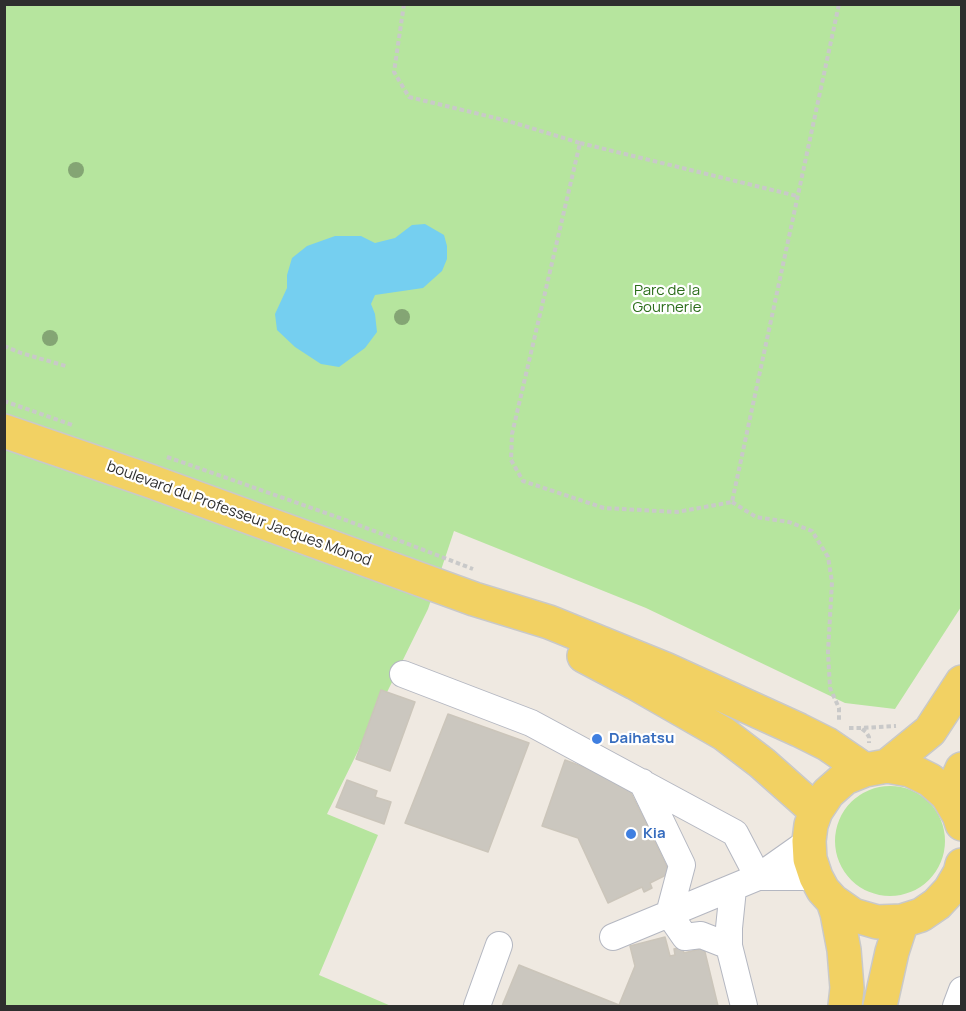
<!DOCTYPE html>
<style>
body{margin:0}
#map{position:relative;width:966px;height:1011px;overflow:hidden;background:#efe9e1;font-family:Manrope,sans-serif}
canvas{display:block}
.frame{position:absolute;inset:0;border:6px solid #2e2e2e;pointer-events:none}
</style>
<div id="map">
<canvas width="966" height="1011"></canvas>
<div class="frame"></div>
</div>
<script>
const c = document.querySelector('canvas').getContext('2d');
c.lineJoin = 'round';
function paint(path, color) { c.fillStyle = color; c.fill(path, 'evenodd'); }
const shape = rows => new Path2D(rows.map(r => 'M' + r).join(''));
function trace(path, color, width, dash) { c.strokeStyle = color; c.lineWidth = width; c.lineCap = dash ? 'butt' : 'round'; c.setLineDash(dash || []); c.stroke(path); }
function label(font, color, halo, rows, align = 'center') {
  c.font = font + ' Manrope,sans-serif'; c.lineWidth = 4.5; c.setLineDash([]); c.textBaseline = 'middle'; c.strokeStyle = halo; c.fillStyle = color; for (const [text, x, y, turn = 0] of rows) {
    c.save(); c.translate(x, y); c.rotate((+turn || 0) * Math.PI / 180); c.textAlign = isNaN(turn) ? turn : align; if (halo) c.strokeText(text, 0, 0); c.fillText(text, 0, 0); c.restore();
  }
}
const green = shape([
 [5,5,961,5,961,607,895,709,845,703,646,608,454,531,428,609,327,814,378,835,319,975,391,1006,5,1006],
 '835 841a55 55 0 1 1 110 0a55 55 0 1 1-110 0Z'
]);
const water = shape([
 [425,224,444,235,447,246,447,259,442,271,423,288,375,295,371,304,375,314,377,332,365,348,339,367,321,364,295,347,277,330,275,314,287,288,287,275,292,258,307,246,335,236,361,236,375,243,395,238,412,225]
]);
const building = shape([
 [381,690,415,702,390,771,356,759,381,690],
 [448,714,529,743,488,852,405,823,448,714],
 [565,760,626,783,650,831,655,829,658,836,653,838,670,873,650,883,652,888,644,892,642,887,608,903,578,838,542,826,565,760],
 [347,780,377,791,375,797,391,802,384,824,336,807,347,780],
 [665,937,670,956,675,955,674,949,682,947,684,953,704,948,718,1006,502,1006,519,965,619,1005,635,966,630,946,665,937]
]);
const path = shape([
 [404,4,394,72,409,97,508,121,580,143,512,434,511,460,523,481,604,508,677,512,732,502,839,4],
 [580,143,797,196],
 [4,346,21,353,66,366],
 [4,401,72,425],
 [167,457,343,519,473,569],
 [732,502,756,517,789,522,812,531,828,557,832,582,828,652,830,688,839,708,839,722],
 [849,728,861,728,896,726],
 [862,729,866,732,869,737,869,743]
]);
const minor = shape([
 [403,674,531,723,735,833,758,877],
 [642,782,682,865,669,914,685,937,701,935,729,946],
 [758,877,816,877],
 [733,889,729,928,729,946,744,1006],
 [613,937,758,877,809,841],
 [477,1006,499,945],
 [956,1006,962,990]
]);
const major = shape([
 [4,431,150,481,474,599,549,622,665,669,799,730,827,744,865,770],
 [584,656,635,683,724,734,762,763,816,811],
 [887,766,930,731,962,682],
 [959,815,958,778,962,769],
 [962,824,959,815,947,795,930,780,910,770,887,766,865,770,845,778,828,793,816,811,811,825,809,841,810,859,816,877,823,890,833,901,853,915,877,922,902,921,921,915,937,904,950,890,960,873,962,865],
 [833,901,837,913,844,950,847,988,845,1006],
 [880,1006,892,952,902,921]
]);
const trees = [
 [76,170],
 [402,317],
 [50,338]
];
const markers = [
 [597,739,6,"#3f7fe0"],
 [631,834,6,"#3f7fe0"]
];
const parkNames = [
 ["Parc de la",667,291],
 ["Gournerie",667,308]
];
const streetNames = [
 ["boulevard du Professeur Jacques Monod",239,514,20]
];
const shopNames = [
 ["Daihatsu",609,739],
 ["Kia",643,834]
];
paint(green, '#b6e59e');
paint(water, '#75cff0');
paint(building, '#cbc7bf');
trace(building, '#cbc5ba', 1.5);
trace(minor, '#b4b7c1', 28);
trace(major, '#c9c9c9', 36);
trace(path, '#c9c9c9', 4, [4.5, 3]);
trace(minor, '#fff', 26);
trace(major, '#f2d163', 33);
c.fillStyle = '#84a574';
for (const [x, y] of trees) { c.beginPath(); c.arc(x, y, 8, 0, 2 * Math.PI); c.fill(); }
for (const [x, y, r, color] of markers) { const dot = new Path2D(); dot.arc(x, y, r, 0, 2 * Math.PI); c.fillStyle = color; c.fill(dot); trace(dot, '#fff', 2); }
label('15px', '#2c6e1b', '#fff', parkNames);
label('15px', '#2e2e2e', '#fff', streetNames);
label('bold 15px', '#366cbe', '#fff', shopNames, 'left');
</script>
